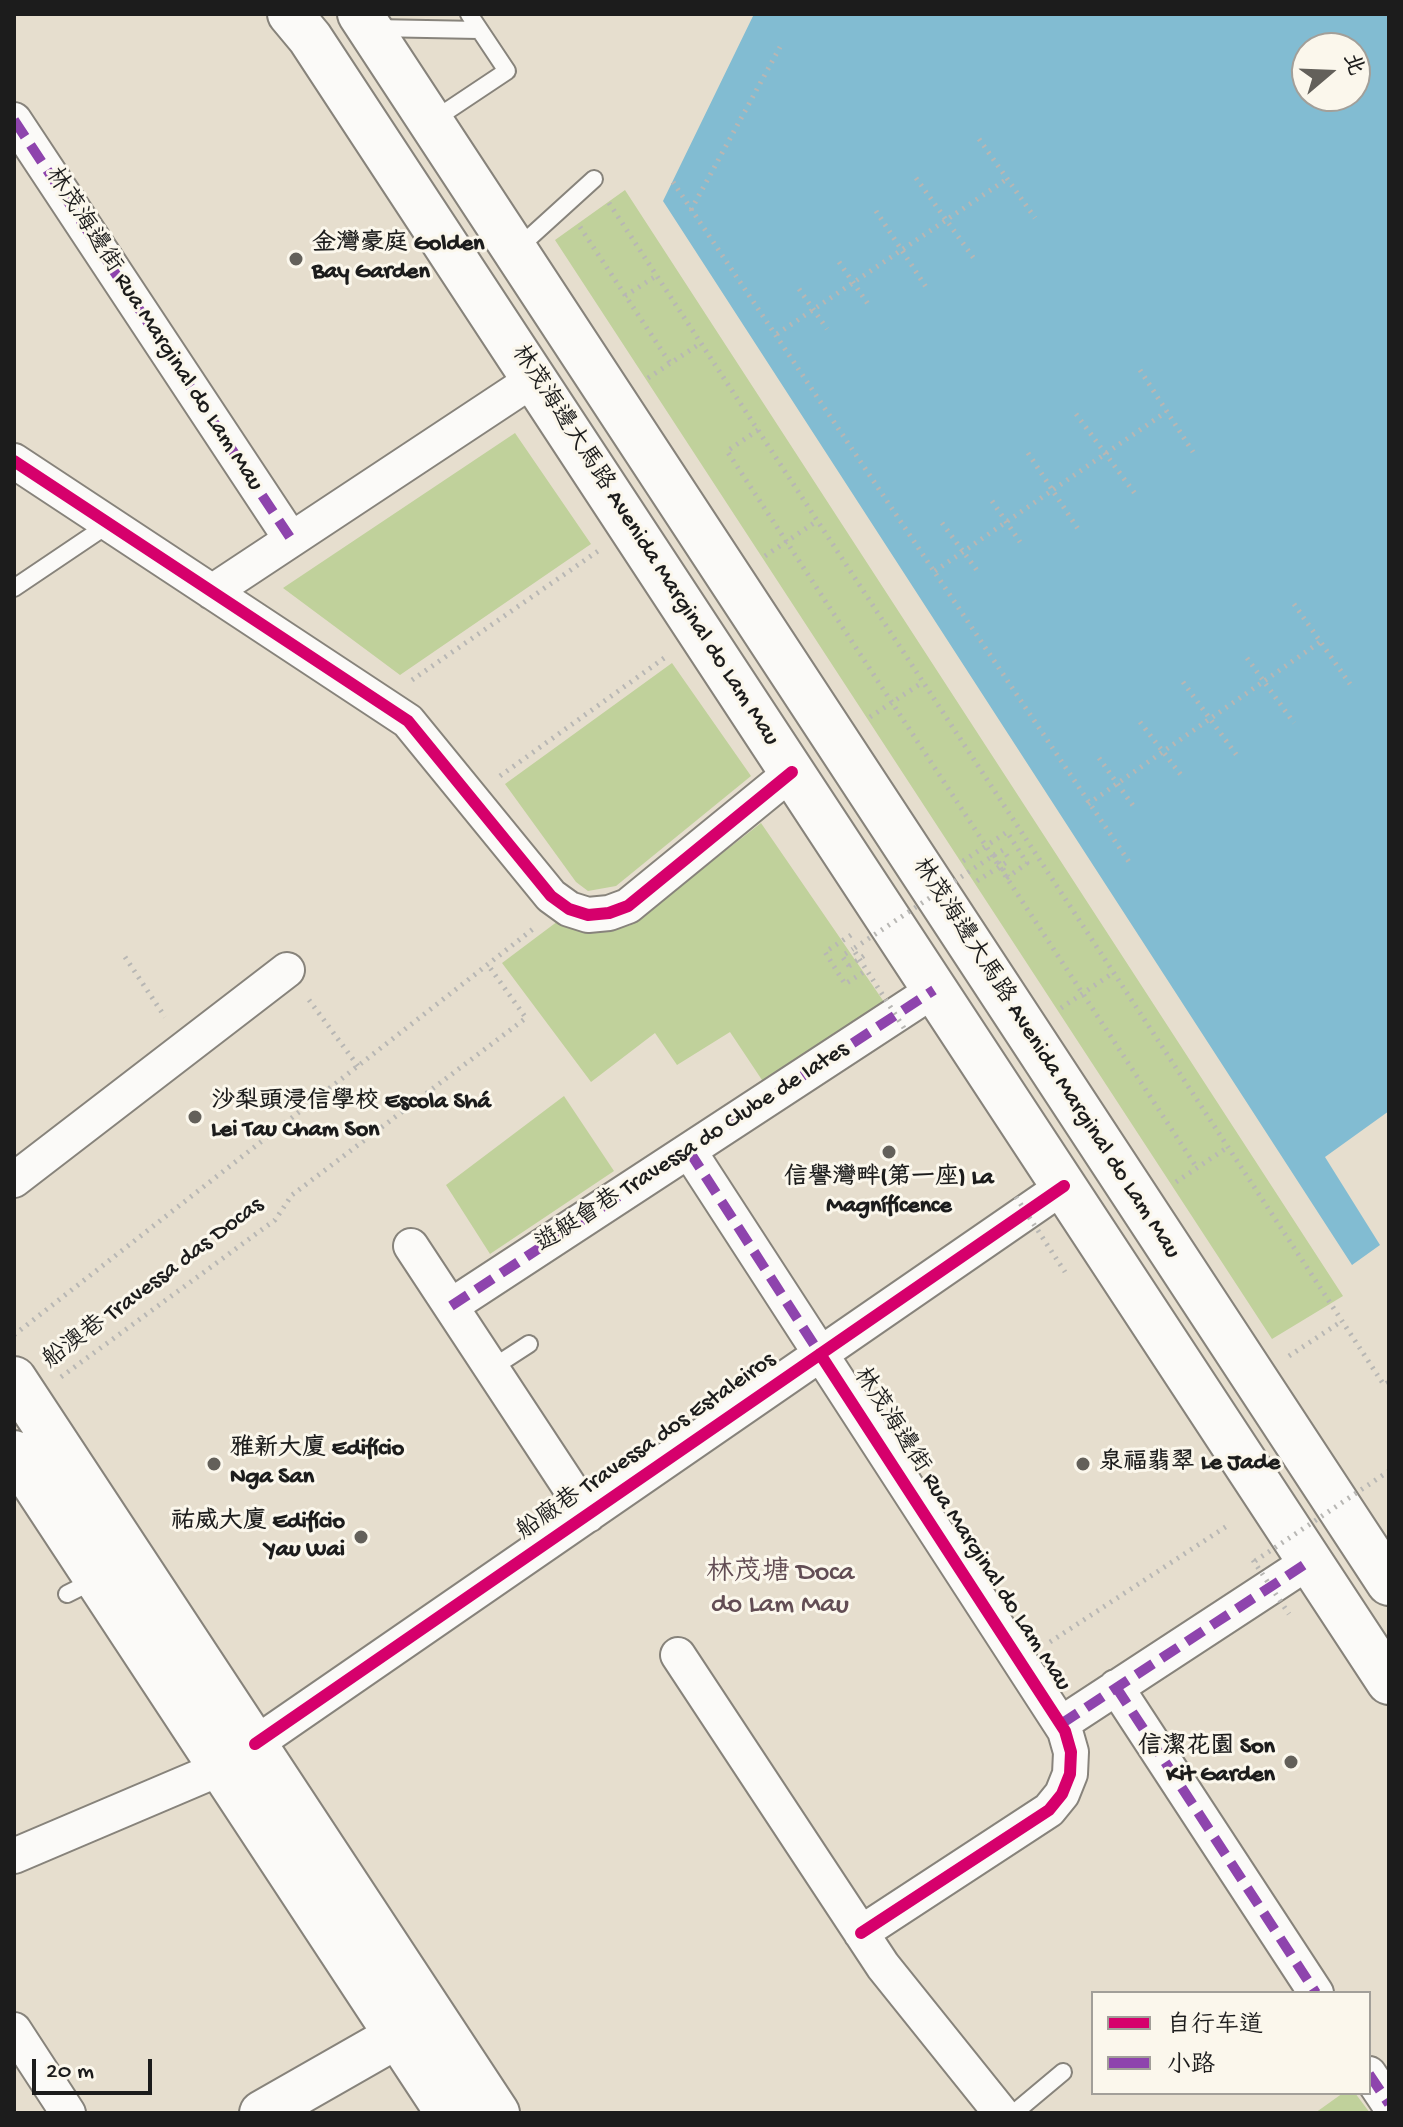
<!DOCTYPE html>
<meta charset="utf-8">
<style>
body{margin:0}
#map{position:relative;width:1403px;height:2127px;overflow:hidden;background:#e6dece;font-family:"Gochi Hand","LXGW WenKai TC",sans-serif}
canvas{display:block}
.frame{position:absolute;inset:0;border:16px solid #1c1c1c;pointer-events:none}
.legend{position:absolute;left:1091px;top:1991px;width:280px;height:104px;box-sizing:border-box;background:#fbf7ec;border:2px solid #a29f99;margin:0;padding:10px 14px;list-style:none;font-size:24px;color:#1c1c1c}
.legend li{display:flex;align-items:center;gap:16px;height:40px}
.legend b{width:40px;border:2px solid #a29f99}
.north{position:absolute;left:1291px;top:32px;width:80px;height:80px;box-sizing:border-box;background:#fbf7ec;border:2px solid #a29f99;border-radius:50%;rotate:71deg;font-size:22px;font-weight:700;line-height:32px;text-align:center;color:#1c1c1c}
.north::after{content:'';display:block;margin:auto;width:28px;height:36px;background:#63605a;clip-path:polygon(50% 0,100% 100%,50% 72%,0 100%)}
.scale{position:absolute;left:32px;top:2059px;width:120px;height:36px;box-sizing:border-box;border:4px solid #1c1c1c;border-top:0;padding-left:10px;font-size:24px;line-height:28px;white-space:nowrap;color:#1c1c1c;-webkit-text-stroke:6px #fbf7ec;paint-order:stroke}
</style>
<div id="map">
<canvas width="1403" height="2127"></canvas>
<div class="frame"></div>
<ul class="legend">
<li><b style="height:10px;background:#d6006c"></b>自行车道</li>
<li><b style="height:10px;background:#8e44ad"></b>小路</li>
</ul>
<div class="north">北</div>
<div class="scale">20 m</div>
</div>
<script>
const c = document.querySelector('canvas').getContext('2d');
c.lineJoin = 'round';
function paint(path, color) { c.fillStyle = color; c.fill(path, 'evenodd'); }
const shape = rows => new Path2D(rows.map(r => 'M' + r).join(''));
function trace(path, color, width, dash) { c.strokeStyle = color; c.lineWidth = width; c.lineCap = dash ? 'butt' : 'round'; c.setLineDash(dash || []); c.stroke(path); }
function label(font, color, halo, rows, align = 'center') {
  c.font = font + ' "Gochi Hand","LXGW WenKai TC",sans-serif'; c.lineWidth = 6; c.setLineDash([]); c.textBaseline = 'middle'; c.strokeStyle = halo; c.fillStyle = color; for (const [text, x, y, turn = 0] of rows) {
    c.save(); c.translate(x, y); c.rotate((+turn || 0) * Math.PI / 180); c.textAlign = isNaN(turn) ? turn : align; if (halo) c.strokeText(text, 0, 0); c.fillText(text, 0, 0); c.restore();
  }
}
const green = shape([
 [625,190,1343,1296,1272,1339,619,338,555,240],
 [515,433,591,544,400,675,283,588],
 [672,663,751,776,616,886,588,891,576,882,505,784],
 [761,823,884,1002,764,1083,730,1032,677,1065,655,1033,591,1082,502,963,558,921,583,930,629,926],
 [564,1096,614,1171,490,1254,446,1185],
 [1343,2093,1355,2093,1370,2113,1315,2113]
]);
const water = shape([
 [754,14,1389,14,1389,1111,1325,1157,1380,1245,1352,1265,663,201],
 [1307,48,1355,48,1355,96,1307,96]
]);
const path = shape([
 [979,139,1035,218],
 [916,178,975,260],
 [673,182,1131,865],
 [609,203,1384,1385,1389,1382],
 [691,210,780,47],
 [876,211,926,287],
 [580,227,670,363],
 [839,262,868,304],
 [799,289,827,329],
 [625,296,656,276],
 [777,334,1007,179],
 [1140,370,1193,452],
 [648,378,701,343],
 [1076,414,1136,495],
 [758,430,727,451,1197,1168],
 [1028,453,1078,529],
 [992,501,1020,542],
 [942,523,979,573],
 [765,556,817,521],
 [935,571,1166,412],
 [1294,604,1350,684],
 [1247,658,1294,723],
 [412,680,598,551],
 [1183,682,1238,757],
 [870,717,923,682],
 [1140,722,1181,775],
 [1099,758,1134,807],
 [500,776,667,656],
 [1088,804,1320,642],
 [994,855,1003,850,1010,860],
 [963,861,986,846],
 [977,881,1010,860],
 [851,935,825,952,845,984,867,970],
 [125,957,165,1017],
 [849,966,865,955],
 [849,966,842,956,853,949],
 [309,1000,358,1066],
 [1061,1008,1113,973],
 [1176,1182,1228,1147],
 [14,1335,533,929],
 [1289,1356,1342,1321],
 [61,1377,275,1220,292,1195,526,1018,488,965],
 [1050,1642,1230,1524]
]);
const lane = shape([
 [374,28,479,30],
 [432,121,507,71,469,14],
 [518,248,594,179],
 [14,588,109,524],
 [492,1368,529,1344],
 [67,1594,95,1580],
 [1014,2113,1063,2072]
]);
const street = shape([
 [14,120,291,539],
 [14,461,408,721,551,896,569,909,588,915,609,913,628,906,792,772],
 [212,592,534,379],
 [689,1151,1065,1731,1071,1752,1070,1774,1062,1794,1049,1810,861,1933],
 [14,1180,287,970],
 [411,1246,588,1515],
 [451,1306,934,990],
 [678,1655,883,1966,1001,2113],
 [1116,1687,1316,1993],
 [1061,1724,1310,1561],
 [255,1744,1064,1186],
 [14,1856,221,1768],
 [14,2030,68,2113],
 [1369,2074,1389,2104]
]);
const secondary = shape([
 [290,14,310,38,1389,1682],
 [360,14,1389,1583],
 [262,2113,397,2036]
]);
const primary = shape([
 [14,1379,497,2113],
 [14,1453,448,2113]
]);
const pathBridge = shape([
 [904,1028,853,949,994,855,1008,877,1027,863,1007,832,986,846],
 [1016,1197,1065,1272],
 [1253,1560,1289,1614],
 [1255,1561,1389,1471]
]);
const quiet = shape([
 [14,120,291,539],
 [689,1151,820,1354],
 [451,1306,934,990],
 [1116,1687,1316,1993],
 [1061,1724,1310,1561],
 [1369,2074,1389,2104]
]);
const cycleway = shape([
 [14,461,408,721,551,896,569,909,588,915,609,913,628,906,792,772],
 [820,1354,1065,1731,1071,1752,1070,1774,1062,1794,1049,1810,861,1933],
 [255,1744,1064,1186]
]);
const markers = [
 [296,259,8,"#63605a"],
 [195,1117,8,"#63605a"],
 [889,1152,8,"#63605a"],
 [214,1464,8,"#63605a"],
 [1083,1464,8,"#63605a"],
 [361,1537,8,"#63605a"],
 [1291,1762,8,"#63605a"]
];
const poiNames = [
 ["金灣豪庭 Golden",312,245],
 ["Bay Garden",312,273],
 ["沙梨頭浸信學校 Escola Shá",211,1103],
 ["Lei Tau Cham Son",211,1131],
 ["信譽灣畔(第一座) La",889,1179,"center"],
 ["Magnífícence",889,1207,"center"],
 ["雅新大廈 Edifício",230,1450],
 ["Nga San",230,1478],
 ["泉福翡翠 Le Jade",1099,1464],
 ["祐威大廈 Edifício",345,1523,"right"],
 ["Yau Wai",345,1551,"right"],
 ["信潔花園 Son",1275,1748,"right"],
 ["Kit Garden",1275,1776,"right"]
];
const streetNames = [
 ["林茂海邊街 Rua Marginal do Lam Mau",153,330,57],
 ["林茂海邊大馬路 Avenida Marginal do Lam Mau",644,546,57],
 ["林茂海邊大馬路 Avenida Marginal do Lam Mau",1045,1059,57],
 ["遊艇會巷 Travessa do Clube de Iates",693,1148,-33],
 ["船澳巷 Travessa das Docas",154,1284,-37],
 ["船廠巷 Travessa dos Estaleiros",647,1447,-35],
 ["林茂海邊街 Rua Marginal do Lam Mau",961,1530,57]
];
const quarterNames = [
 ["林茂塘 Doca",780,1575],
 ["do Lam Mau",780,1607]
];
paint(green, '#c0d19b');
paint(water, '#82bcd2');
trace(lane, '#87837b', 20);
trace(street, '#87837b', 38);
trace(secondary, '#87837b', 48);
trace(primary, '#87837b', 48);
trace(path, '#b8b7b4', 5, [2, 6]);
trace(lane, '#fbfaf8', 16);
trace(street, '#fbfaf8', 34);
trace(secondary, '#fbfaf8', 44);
trace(primary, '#fbfaf8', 44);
trace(pathBridge, '#b8b7b4', 5, [2, 6]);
trace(quiet, '#8e44ad', 10, [20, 10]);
trace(cycleway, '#d6006c', 12);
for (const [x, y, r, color] of markers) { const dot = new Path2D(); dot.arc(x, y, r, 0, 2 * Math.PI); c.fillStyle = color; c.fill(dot); trace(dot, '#fbf7ec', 3); }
label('bold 24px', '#1c1c1c', '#fbf7ec', poiNames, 'left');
label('24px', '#1c1c1c', '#fbf7ec', streetNames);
label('28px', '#624d54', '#fbf7ec', quarterNames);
</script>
